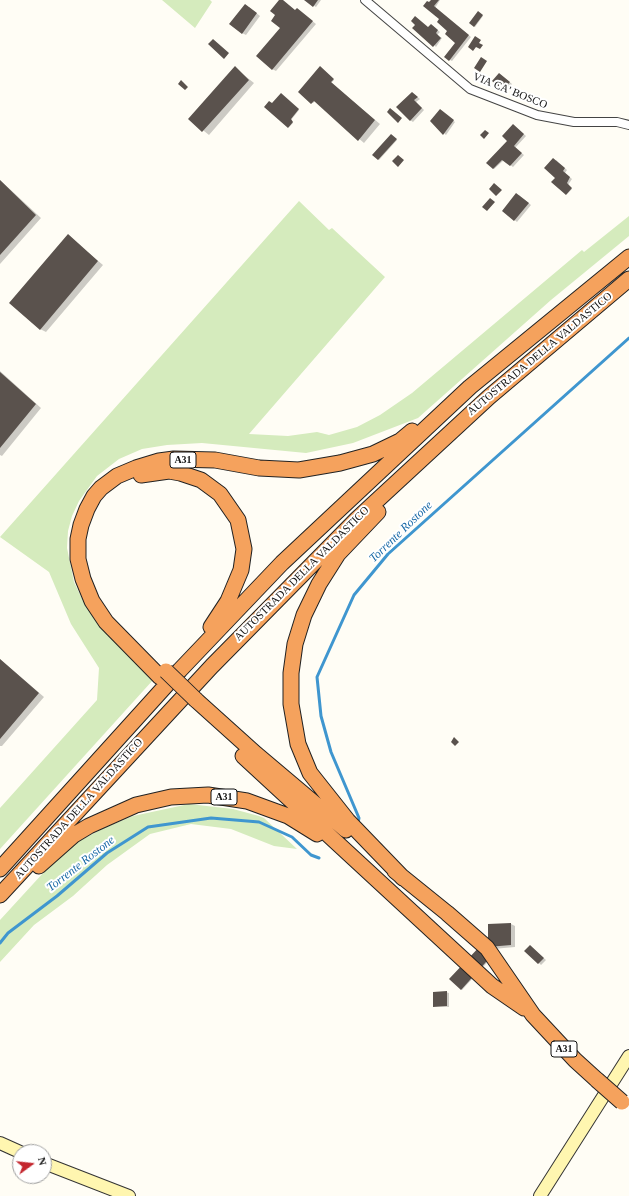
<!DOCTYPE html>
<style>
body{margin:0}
#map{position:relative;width:629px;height:1196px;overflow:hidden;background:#fffdf5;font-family:Georgia,serif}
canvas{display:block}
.north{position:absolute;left:12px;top:1144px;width:40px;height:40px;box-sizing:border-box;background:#fff;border:1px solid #a0a0a0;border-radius:50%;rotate:75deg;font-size:11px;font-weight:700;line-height:16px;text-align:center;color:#111}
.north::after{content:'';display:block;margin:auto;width:14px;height:18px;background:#c4262e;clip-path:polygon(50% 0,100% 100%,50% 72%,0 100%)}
</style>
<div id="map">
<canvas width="629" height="1196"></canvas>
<div class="north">N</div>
</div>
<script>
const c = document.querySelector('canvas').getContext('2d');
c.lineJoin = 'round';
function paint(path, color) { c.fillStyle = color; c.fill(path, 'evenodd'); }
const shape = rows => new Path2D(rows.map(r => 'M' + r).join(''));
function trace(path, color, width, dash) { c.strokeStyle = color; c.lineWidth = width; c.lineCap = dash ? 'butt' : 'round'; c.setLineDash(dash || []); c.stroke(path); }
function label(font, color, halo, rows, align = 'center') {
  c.font = font + ' Georgia,serif'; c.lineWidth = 4; c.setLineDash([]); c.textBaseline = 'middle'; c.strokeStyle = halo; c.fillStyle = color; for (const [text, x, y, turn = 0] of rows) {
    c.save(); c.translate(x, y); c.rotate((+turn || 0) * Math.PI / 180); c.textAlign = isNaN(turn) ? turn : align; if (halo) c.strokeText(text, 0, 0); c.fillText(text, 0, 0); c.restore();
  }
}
const green = shape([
 [162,0,210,0,212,2,195,28],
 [299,201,329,230,332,228,385,277,249,434,288,436,317,432,329,435,357,427,380,415,412,393,582,250,584,252,629,216,629,236,551,300,418,418,353,443,306,453,202,443,167,445,142,449,119,459,97,476,79,501,72,516,68,531,67,548,74,582,83,601,113,640,153,680,0,849,0,808,97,700,99,668,71,624,49,572,0,537],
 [189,804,233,809,259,816,264,818,297,849,274,846,231,829,191,824,150,834,107,865,73,896,34,925,0,962,0,920,66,848,104,828,133,816]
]);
const shadow = shape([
 [280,0,296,11,301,12,316,24,276,71,272,69,281,28,277,15],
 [305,0,321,0,316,7],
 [432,0,440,0,435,8,471,37,452,61,445,57,457,42,429,4],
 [249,7,260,16,246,35,242,33],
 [478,12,483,16,475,27,470,23],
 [416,25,429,28,433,26,440,32,437,35,442,38,436,47],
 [235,68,254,83,209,135,189,119],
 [320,68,334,80,331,83,380,124,364,143,315,101,313,103,299,92],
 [501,75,512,84,506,91,493,81],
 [412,93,420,99,416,102,424,110,413,122,410,120],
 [281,94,299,110,291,120,293,123,289,127,265,106,272,104],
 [443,112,455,122,446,135,431,121],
 [513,125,526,136,515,148,524,155,513,167,504,160,494,169,488,163,509,141],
 [391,135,397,140,379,160,374,155],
 [556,160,567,170,565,173,572,179,568,185,572,189,567,194,553,182,557,178],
 [0,180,41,218,0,264],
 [519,195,531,205,517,222,503,210],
 [68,236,103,265,46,332,40,329],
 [0,371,41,408,2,456,0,455],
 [0,659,44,697,2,746,0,746],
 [511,924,515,926,515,947,493,949,489,925],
 [530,946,546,960,541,965,539,963],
 [495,954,462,990,451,979],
 [446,992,449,993,449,1007,434,1006]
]);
const stream = shape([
 [358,823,359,818,331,752,321,716,317,677,354,595,388,554,629,338],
 [0,943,8,933,57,896,107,853,148,827,211,818,259,822,292,837,311,855,319,858]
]);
const building = shape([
 [279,0,283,0,295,10,297,8,313,21,272,70,256,56,280,28,271,21,275,15,270,11],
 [304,0,318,0,313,7],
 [431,0,439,0,434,6,469,35,449,61,444,57,455,43,445,34,447,31,437,22,439,19,423,6,427,1,429,2],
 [245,4,257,13,242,34,229,24],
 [478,11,483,15,474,27,469,23],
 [415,16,428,27,431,24,438,30,436,33,441,38,433,47,412,28,415,25,411,21],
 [475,36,481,40,479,43,483,45,480,49,476,47,473,51,468,47],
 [213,39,229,53,224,59,208,44],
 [481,57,487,61,480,72,474,68],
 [235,66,249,80,202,132,188,119],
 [320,66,334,79,331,82,375,120,358,141,314,101,311,104,298,92],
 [499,73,510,82,503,90,492,81],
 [181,80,188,87,185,90,178,84],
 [412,92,418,97,414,100,422,108,410,121,396,107],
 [281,93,299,109,291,119,293,122,288,128,264,107,269,101,272,103],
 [390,108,402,118,398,123,387,112],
 [440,109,454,120,443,135,430,121],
 [513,124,524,134,514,146,522,153,510,166,502,160,493,169,486,163,507,141,502,136],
 [485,130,489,133,484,139,480,135],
 [391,134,397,139,378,160,372,155],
 [398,155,404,160,398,167,392,161],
 [553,158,565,168,563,171,570,177,567,183,572,188,566,195,551,182,555,178,544,168],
 [0,180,36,215,0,255],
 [494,183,502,190,496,196,489,189],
 [516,193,529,203,514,221,502,211],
 [490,198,495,202,487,211,482,207],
 [68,234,98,261,40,330,9,303],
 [0,372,36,404,0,448],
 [0,659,39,693,0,739],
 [454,737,459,742,455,746,451,742],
 [511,923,511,945,488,947,488,924],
 [483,943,494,953,461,990,449,979],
 [530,945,544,958,538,964,524,951],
 [447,991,447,1006,433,1007,433,992]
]);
const street = shape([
 [365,0,470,89,537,115,574,122,617,122,629,125]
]);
const secondary = shape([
 [0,1143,20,1152],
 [44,1163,129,1196],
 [540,1196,629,1056]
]);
const highway = shape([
 [141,475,169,471,180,473,201,480,220,494,238,520,244,549,241,570,228,601,211,627],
 [378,512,338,554,319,584,304,615,295,644,291,673,291,704,298,744,310,773,348,821,403,878],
 [160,677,106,622,92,601,83,579,78,559,78,539,81,525,87,509,94,496,101,488,117,476,136,468,159,461,174,459,215,460,259,468,299,470,340,463,373,454,400,441,412,431],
 [196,700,256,754,346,830],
 [243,756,492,986,524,1008],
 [39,866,74,835,89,826,136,805,171,797,208,795,247,801,288,816,317,834],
 [0,869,180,670,282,563,470,387,629,257],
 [395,871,447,913,487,948,533,1015,575,1060,597,1080],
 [0,895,212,666,357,519,489,397,629,279]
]);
const highwayBridge = shape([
 [166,671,196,700],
 [597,1080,622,1102]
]);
const shields = [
 [183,460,26],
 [224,797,26],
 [564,1049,26]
];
const shieldNames = [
 ["A31",183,460],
 ["A31",224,797],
 ["A31",564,1049]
];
const streetNames = [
 ["VIA CA' BOSCO",510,91,22],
 ["AUTOSTRADA DELLA VALDASTICO",540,354,-40],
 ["AUTOSTRADA DELLA VALDASTICO",302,574,-45],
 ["AUTOSTRADA DELLA VALDASTICO",79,809,-48]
];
const waterNames = [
 ["Torrente Rostone",401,532,-44],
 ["Torrente Rostone",81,864,-38]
];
paint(green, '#d5ebbd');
paint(shadow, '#0003');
trace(stream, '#3f96cf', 3);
paint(building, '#5a524d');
trace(street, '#444', 10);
trace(secondary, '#333', 14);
trace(highway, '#222', 17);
trace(street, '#fff', 8);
trace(secondary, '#fff6b0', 12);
trace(highway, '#f5a25d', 15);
trace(highwayBridge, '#222', 17, []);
trace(highwayBridge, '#f5a25d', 15);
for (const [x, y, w] of shields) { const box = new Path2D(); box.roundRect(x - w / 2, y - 8, w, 16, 3); c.fillStyle = '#fff'; c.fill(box); trace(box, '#111', 1); }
label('bold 10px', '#111', null, shieldNames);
label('11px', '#111', '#fff', streetNames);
label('italic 12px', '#1768a6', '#fff', waterNames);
</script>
